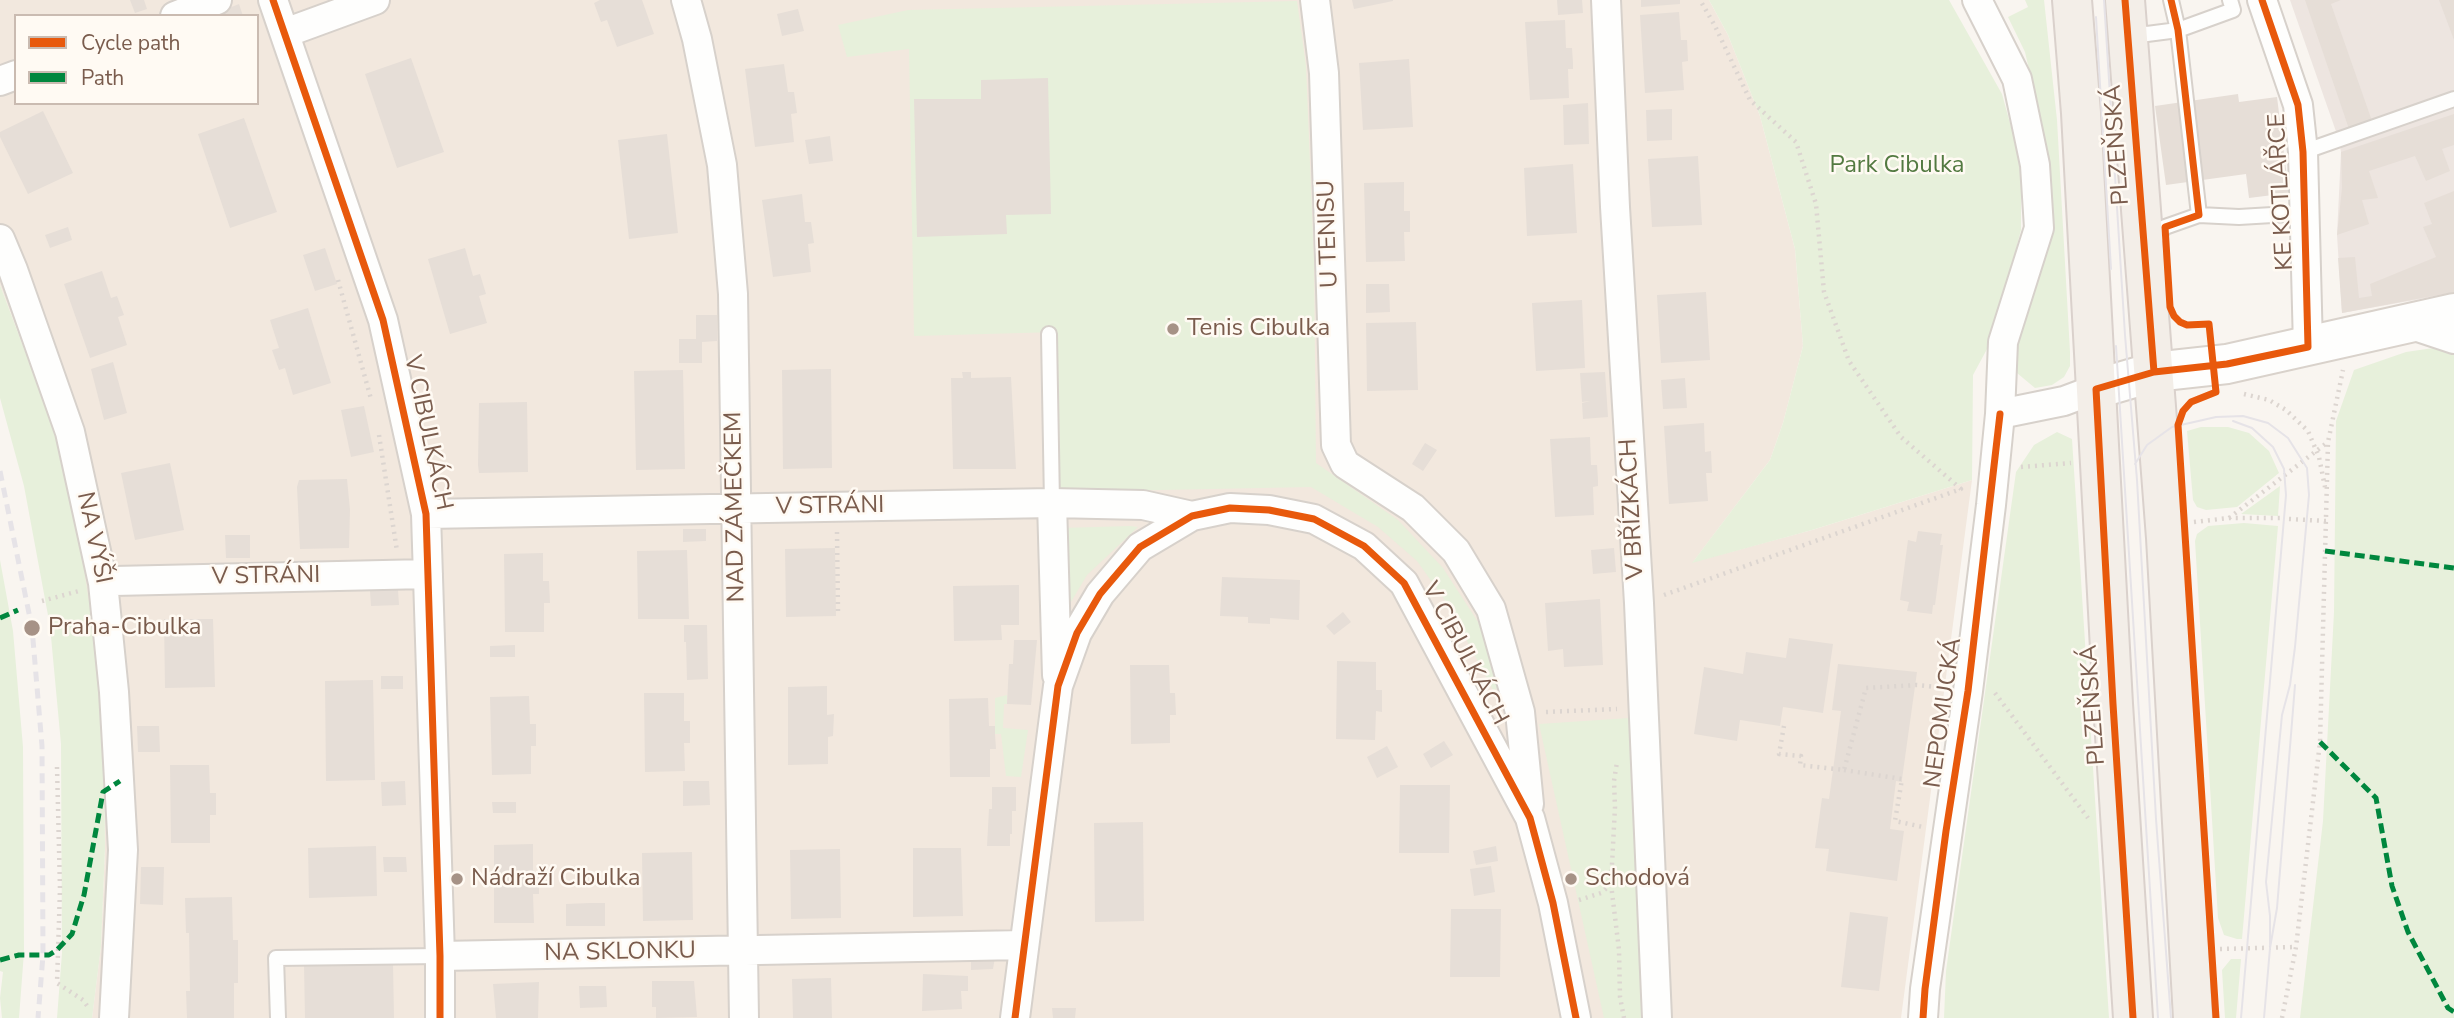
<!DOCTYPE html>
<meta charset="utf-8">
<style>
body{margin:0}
#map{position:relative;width:2454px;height:1018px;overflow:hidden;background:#f9f5f0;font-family:"Nunito Sans",sans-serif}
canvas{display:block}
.legend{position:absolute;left:14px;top:14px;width:245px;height:91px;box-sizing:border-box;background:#fffaf3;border:2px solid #cabbb1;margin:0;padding:9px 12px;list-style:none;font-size:21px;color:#7a5c4d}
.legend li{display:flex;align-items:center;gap:14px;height:35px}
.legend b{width:35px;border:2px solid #cabbb1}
</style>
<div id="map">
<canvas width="2454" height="1018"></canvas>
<ul class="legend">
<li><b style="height:9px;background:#e8590c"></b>Cycle path</li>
<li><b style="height:9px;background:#00873e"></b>Path</li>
</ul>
</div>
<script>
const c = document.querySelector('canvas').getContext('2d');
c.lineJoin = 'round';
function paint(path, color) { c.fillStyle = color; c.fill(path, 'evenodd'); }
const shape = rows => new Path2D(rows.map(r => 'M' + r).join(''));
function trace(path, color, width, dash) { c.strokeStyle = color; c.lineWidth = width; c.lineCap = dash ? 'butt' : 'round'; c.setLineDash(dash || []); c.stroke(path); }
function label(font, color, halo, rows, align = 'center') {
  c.font = font + ' "Nunito Sans",sans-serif'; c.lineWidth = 5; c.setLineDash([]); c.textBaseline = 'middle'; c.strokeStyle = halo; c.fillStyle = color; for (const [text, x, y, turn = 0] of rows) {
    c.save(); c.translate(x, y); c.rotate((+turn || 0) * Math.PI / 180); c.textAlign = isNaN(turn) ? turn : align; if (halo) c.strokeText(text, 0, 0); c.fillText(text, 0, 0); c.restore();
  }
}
const residential = shape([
 [0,0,1709,0,1728,35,1760,116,1795,249,1803,346,1783,423,1770,460,1693,562,1812,530,1972,480,1901,1018,92,1018,101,946,105,848,104,702,54,428,0,285],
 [16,16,257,16,257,103,16,103]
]);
const industrial = shape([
 [2290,0,2454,0,2454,293,2342,313,2337,235,2341,152,2339,140]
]);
const green = shape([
 [1709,0,1949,0,2002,94,2021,163,2021,230,1993,338,1973,375,1972,480,1812,530,1692,563,1770,460,1783,423,1803,346,1795,249,1760,116,1728,35],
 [2025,0,2044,0,2057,120,2070,352,2070,366,2064,377,2052,385,2035,388,2017,373,2012,372,2015,342,2044,262,2048,216,2040,117,2025,52,2008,17,2028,7],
 [1297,1,1306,66,1314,261,1316,463,1398,520,1443,568,1478,622,1490,653,1499,688,1493,690,1447,603,1417,561,1378,527,1311,487,1060,492,1057,332,914,336,909,49,847,57,838,25,908,10],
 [0,285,54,428,78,529,104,702,105,848,101,946,92,1018,57,1018,62,953,61,744,50,626,24,486,0,398],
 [2454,345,2454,1018,2300,1018,2323,821,2334,612,2336,421,2354,370,2406,352],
 [2201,427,2228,427,2249,433,2269,451,2279,473,2237,507,2206,510,2197,507,2193,500,2187,431],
 [2057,432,2072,439,2109,1018,1944,1018,1946,971,2016,472,2034,445],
 [2280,486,2278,516,2241,514],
 [2244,523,2278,526,2242,939,2237,939,2224,935,2218,918,2195,541,2197,534,2208,526],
 [1130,526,1138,527,1087,575,1065,612,1061,528],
 [0,560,13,631,23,747,24,952,19,1018,2,1018,0,998,3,972,0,971],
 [1007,695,1007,704,1004,704,1003,728,1028,730,1021,777,1006,776,1001,734,995,734,995,698],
 [1629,718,1643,1018,1604,1018,1539,724],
 [2231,959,2241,959,2236,1018,2225,1018,2222,970]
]);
const building = shape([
 [130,0,144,0,147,9,135,13],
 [600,0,642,0,654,34,617,47,607,20,601,22,594,3],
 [1352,0,1393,0,1393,1,1354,9],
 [1557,0,1582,0,1583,13,1558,15],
 [1641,0,1680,0,1680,4,1641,7],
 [2305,0,2341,0,2331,4,2372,121,2349,129],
 [2439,0,2454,0,2454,40],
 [239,4,243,16,209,16],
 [798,9,804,31,782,36,777,14],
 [1679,12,1681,40,1687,40,1688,61,1682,62,1684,90,1645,93,1640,15],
 [1565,20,1566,48,1572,48,1573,63,1573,69,1568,69,1569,98,1530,100,1525,22],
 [411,58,444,152,397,168,365,74],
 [1409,59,1413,127,1363,130,1359,63],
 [784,64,788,92,794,92,797,113,791,114,794,142,755,147,745,69],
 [1048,78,1051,214,1006,215,1007,234,917,237,914,99,981,99,981,80],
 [2238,94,2239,102,2277,97,2289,193,2249,198,2246,174,2166,185,2155,106],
 [1588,103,1589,144,1564,145,1563,105],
 [1672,109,1672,140,1647,141,1646,110],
 [43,111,73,173,28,194,0,137,0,132],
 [2454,114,2454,145,2442,149,2450,171,2426,181,2415,156,2369,171,2378,198,2362,200,2369,224,2337,235,2342,188,2341,152],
 [244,118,277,212,230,228,198,134],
 [667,134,678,233,629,239,618,140],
 [830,136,833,161,809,164,805,140],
 [1698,156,1702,225,1652,227,1648,159],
 [1573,164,1577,233,1527,236,1524,168],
 [1404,182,1404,211,1410,211,1410,232,1404,232,1405,261,1366,262,1364,183],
 [2454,191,2454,292,2342,313,2338,258,2355,257,2359,298,2372,296,2370,284,2436,257,2423,227,2432,224,2424,203],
 [802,194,805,222,811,222,814,243,808,244,811,272,773,277,762,200],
 [68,227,72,240,50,248,45,235],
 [325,248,337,284,315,291,303,255],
 [465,248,473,276,480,274,486,294,479,296,487,323,450,334,428,259],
 [102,271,111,298,117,296,124,315,118,317,127,345,90,358,64,284],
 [1366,284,1389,284,1390,312,1366,313],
 [1706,292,1710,360,1661,363,1657,295],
 [1582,300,1585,368,1536,371,1532,303],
 [308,308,331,383,293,395,285,368,279,370,272,350,279,348,270,320],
 [696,315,717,315,717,341,702,342,702,363,679,363,679,339,696,339],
 [1416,322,1418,390,1367,391,1366,323],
 [113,362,127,413,104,420,91,369],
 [831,369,832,468,783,469,782,370],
 [683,370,685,469,636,470,634,371],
 [962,372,971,372,971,378,1011,377,1016,469,953,469,951,378,963,378],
 [1605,372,1608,417,1583,419,1582,403,1590,401,1582,402,1580,373],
 [1685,378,1687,408,1663,409,1661,380],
 [527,402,528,472,479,473,478,465,479,403],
 [364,406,374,452,351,457,341,410],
 [1704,423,1705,452,1711,451,1712,473,1706,473,1708,501,1669,504,1664,426],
 [1590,437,1591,465,1597,465,1598,480,1598,486,1593,487,1594,515,1555,517,1550,439],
 [1425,443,1437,450,1423,471,1412,464],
 [170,463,184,530,135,540,121,473],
 [347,479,350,510,349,548,300,549,297,487,299,480],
 [683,529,706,529,706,541,683,542],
 [1918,531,1942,534,1940,545,1943,545,1935,605,1933,605,1932,614,1907,611,1909,602,1900,600,1908,540,1916,542],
 [225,535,250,535,250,558,226,558],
 [835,548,836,616,786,617,785,549],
 [1614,548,1616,572,1593,574,1591,550],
 [687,550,689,619,638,619,637,551],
 [543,553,543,581,549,581,550,603,544,603,544,632,505,632,504,554],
 [1222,577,1300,580,1299,620,1270,618,1270,624,1248,623,1248,617,1220,616],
 [1019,585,1019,625,1001,625,1002,640,954,641,953,586],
 [398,590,399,605,371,606,370,591],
 [1600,599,1603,665,1564,667,1563,649,1548,651,1545,603],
 [1343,612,1351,622,1334,635,1326,626],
 [164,619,213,619,215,687,165,688],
 [684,625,707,625,708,679,687,680,686,642,684,642],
 [1789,638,1833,644,1823,713,1783,707,1780,726,1740,720,1737,741,1694,734,1704,667,1743,674,1746,652,1786,658],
 [1014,640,1037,640,1031,705,1007,704,1009,664,1013,664],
 [515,645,515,657,490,657,490,646],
 [1337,661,1376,662,1376,690,1382,690,1382,712,1376,711,1375,740,1336,739],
 [1838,664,1917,672,1902,779,1902,782,1896,781,1890,829,1904,831,1897,881,1826,871,1829,849,1815,848,1822,798,1829,799,1841,711,1832,710],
 [1130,665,1169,665,1170,693,1175,693,1176,715,1170,715,1170,743,1131,744],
 [381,676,403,676,403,689,381,689],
 [373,680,375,780,326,781,325,681],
 [827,686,827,715,834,714,833,736,828,737,828,764,788,765,788,687],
 [644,693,684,693,684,721,690,721,690,743,684,743,685,771,645,772],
 [529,696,530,724,536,724,536,746,531,746,531,774,492,775,490,697],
 [988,698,989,726,995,726,995,734,996,749,990,749,990,777,950,777,949,699],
 [137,726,159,726,160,752,138,752],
 [1444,741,1453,755,1431,768,1423,754],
 [1387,746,1398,767,1377,778,1367,757],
 [170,765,209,765,210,793,216,793,216,815,210,815,210,843,171,843],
 [405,781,406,805,382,806,381,782],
 [683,781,709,781,710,805,683,806],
 [1400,785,1450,785,1449,853,1399,853],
 [992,787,1016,787,1016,811,1012,811,1012,834,1010,834,1010,846,987,846,989,809,992,809],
 [492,802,516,802,516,813,493,813],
 [1143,822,1144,921,1095,922,1094,823],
 [533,844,533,872,539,872,539,894,533,894,534,923,494,923,494,845],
 [376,846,377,896,309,898,308,848],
 [1496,846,1498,861,1476,865,1473,851],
 [913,848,961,848,963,916,913,917],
 [840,849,841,918,791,919,790,850],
 [692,852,693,920,643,921,642,853],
 [383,857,406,857,407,872,384,872],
 [1491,866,1495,892,1474,896,1470,869],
 [141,867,164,867,163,905,140,904],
 [232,897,233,940,238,940,238,983,234,983,234,1018,187,1018,186,991,190,991,189,933,186,933,185,898],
 [590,903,605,903,605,926,566,926,566,904],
 [1451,909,1501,909,1500,977,1450,977],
 [1850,912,1888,917,1879,991,1841,987],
 [971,957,995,957,993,969,971,970],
 [393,964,394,1018,305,1018,304,965],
 [923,974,968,976,968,991,961,991,962,1009,922,1011],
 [831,978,832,1018,793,1018,792,979],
 [652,981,694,981,697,1017,656,1018,656,1007,652,1007],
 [539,982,538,1018,496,1018,493,984],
 [579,986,606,986,607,1007,580,1008],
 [1052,1008,1076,1008,1075,1018,1053,1018]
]);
const path = shape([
 [338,280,371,399],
 [2244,394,2269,400,2286,410,2308,431,2319,457,2325,487],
 [379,435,397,551],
 [2021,467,2071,463],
 [2229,518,2328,442],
 [2289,519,2326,521],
 [2194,522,2229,518,2280,518],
 [837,532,838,613],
 [1664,595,1961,489,1901,437,1849,361,1824,292,1816,204,1796,142,1750,100,1715,26,1700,0],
 [42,601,79,591],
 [1995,693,2088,818],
 [1546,712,1617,709],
 [1784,726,1779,754,1801,756,1800,765,1844,770,1866,688,1917,685,1944,688],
 [57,767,60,889,57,983,83,1000,88,1007],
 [1844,770,1902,779,1895,821,1923,827],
 [1611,884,1619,950,1620,997,1624,1018],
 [1579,900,1601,893,1611,884,1615,807,1614,781,1617,762],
 [2220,949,2296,947],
 [2282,1018,2296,947,2320,742,2328,442,2343,370]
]);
const lane = shape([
 [2130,32,2147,34,2178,30,2233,10,2230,0],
 [2303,152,2454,99],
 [2199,215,2239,217,2306,213],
 [2150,244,2165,227,2199,215,2178,30,2171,0],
 [1049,334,1052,503],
 [278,1018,276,958,440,956]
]);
const street = shape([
 [273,0,383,320,426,514,440,956,440,1018],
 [686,0,697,39,722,165,733,294,744,1018],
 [1315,0,1324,73,1336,445,1345,464,1413,508,1456,551,1491,609,1520,712,1529,804],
 [1606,0,1615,207,1639,603,1657,1018],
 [2262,0,2298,105,2303,152,2308,347],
 [175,16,217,0],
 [285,33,375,0],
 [0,81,16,75],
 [0,239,13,270,70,432,103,583,114,692,123,850,114,1018],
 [2409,324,2454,339],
 [2000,414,2064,401,2096,389],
 [1052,503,1057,675],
 [426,514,1052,503,1143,505,1192,516],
 [103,583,114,581,428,574],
 [440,956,1024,945],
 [1015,1018,1058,686,1077,633,1100,594,1140,547,1192,516,1230,508,1269,510,1314,519,1364,546,1404,583,1530,818,1553,903,1576,1018],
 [1923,1018,1925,989,1968,691,1991,505,2000,414,2003,342,2039,228,2035,165,2017,79,1977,0]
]);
const secondary = shape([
 [2096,389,2154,372,2227,364,2454,313]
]);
const primary = shape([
 [2072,0,2081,113,2113,704,2133,1018],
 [2125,0,2166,538,2193,1018]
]);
const tram = shape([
 [2104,0,2125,335,2137,480,2156,819,2171,1018],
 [2096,17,2111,269],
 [2116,346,2158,1018],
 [2233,421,2252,428,2273,447,2284,469,2286,495,2241,1018],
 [2135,464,2147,445,2172,427,2216,417,2243,416,2268,423,2288,438,2307,468,2309,495,2295,647,2290,685,2282,715,2268,861,2266,882,2270,916,2270,946],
 [2264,1018,2270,948,2277,908,2295,685]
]);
const rail = shape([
 [0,471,32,628,42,746,43,955,38,1018]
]);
const quiet = shape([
 [2325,551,2454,568],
 [0,618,18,610],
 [2320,742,2376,798,2392,886,2408,932,2448,1008,2454,1012],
 [0,960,19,955,49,955,57,950,72,934,84,895,103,792,120,781]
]);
const cycleway = shape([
 [273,0,383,320,426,514,440,956,440,1018],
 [2125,0,2154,372],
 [2171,0,2178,30,2199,215,2165,227,2170,307,2174,316,2180,322,2187,325,2209,324,2216,392,2191,402,2183,411,2178,425,2216,1018],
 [1015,1018,1058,686,1077,633,1100,594,1140,547,1192,516,1230,508,1269,510,1314,519,1364,546,1404,583,1530,818,1553,903,1576,1018],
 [1923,1018,1925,989,1946,831,1968,691,2000,414],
 [2133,1018,2113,704,2096,389,2154,372,2227,364,2308,347,2303,152,2298,105,2262,0]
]);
const markers = [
 [1173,329,7,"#a69286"],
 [32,628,9,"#a69286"],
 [457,879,7,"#a69286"],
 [1571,879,7,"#a69286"]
];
const streetNames = [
 ["PLZEŇSKÁ",2118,145,-94],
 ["KE KOTLÁŘCE",2282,192,-93],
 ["U TENISU",1329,234,-92],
 ["V CIBULKÁCH",427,433,78],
 ["NAD ZÁMEČKEM",736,507,-91],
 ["V STRÁNI",830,507,-1],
 ["V BŘÍZKÁCH",1633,509,-93],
 ["NA VÝŠI",93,538,78],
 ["V STRÁNI",266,577,-1],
 ["V CIBULKÁCH",1464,654,62],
 ["PLZEŇSKÁ",2094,705,-94],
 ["NEPOMUCKÁ",1944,713,-82],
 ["NA SKLONKU",620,953,-1]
];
const parkNames = [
 ["Park Cibulka",1897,166]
];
const poiNames = [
 ["Tenis Cibulka",1187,329],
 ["Praha-Cibulka",48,628],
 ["Nádraží Cibulka",471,879],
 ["Schodová",1585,879]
];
paint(residential, '#f2e8de');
paint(industrial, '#ede5e0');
paint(green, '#e7f0db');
paint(building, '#e6ded7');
trace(lane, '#d7d1cb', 18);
trace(street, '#d7d1cb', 32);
trace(secondary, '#d9d2cb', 42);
trace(primary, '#dad1cc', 42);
trace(path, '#dcd5d0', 4.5, [2, 5]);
trace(lane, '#fefefd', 14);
trace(street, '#fefefd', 28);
trace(secondary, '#fefefd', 38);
trace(primary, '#f3eee8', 38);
trace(tram, '#e6e3e7', 2);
trace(rail, '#e6e3e7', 5, [10, 7]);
trace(quiet, '#00873e', 5, [10, 5]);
trace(cycleway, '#e8590c', 7);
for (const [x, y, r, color] of markers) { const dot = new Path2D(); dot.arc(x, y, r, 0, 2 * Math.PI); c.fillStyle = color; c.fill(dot); trace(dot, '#fffaf3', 2.5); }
label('24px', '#7a5c4d', '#fffaf3', streetNames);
label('24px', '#537a41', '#fffaf3', parkNames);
label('24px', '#7a5c4d', '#fffaf3', poiNames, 'left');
</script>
